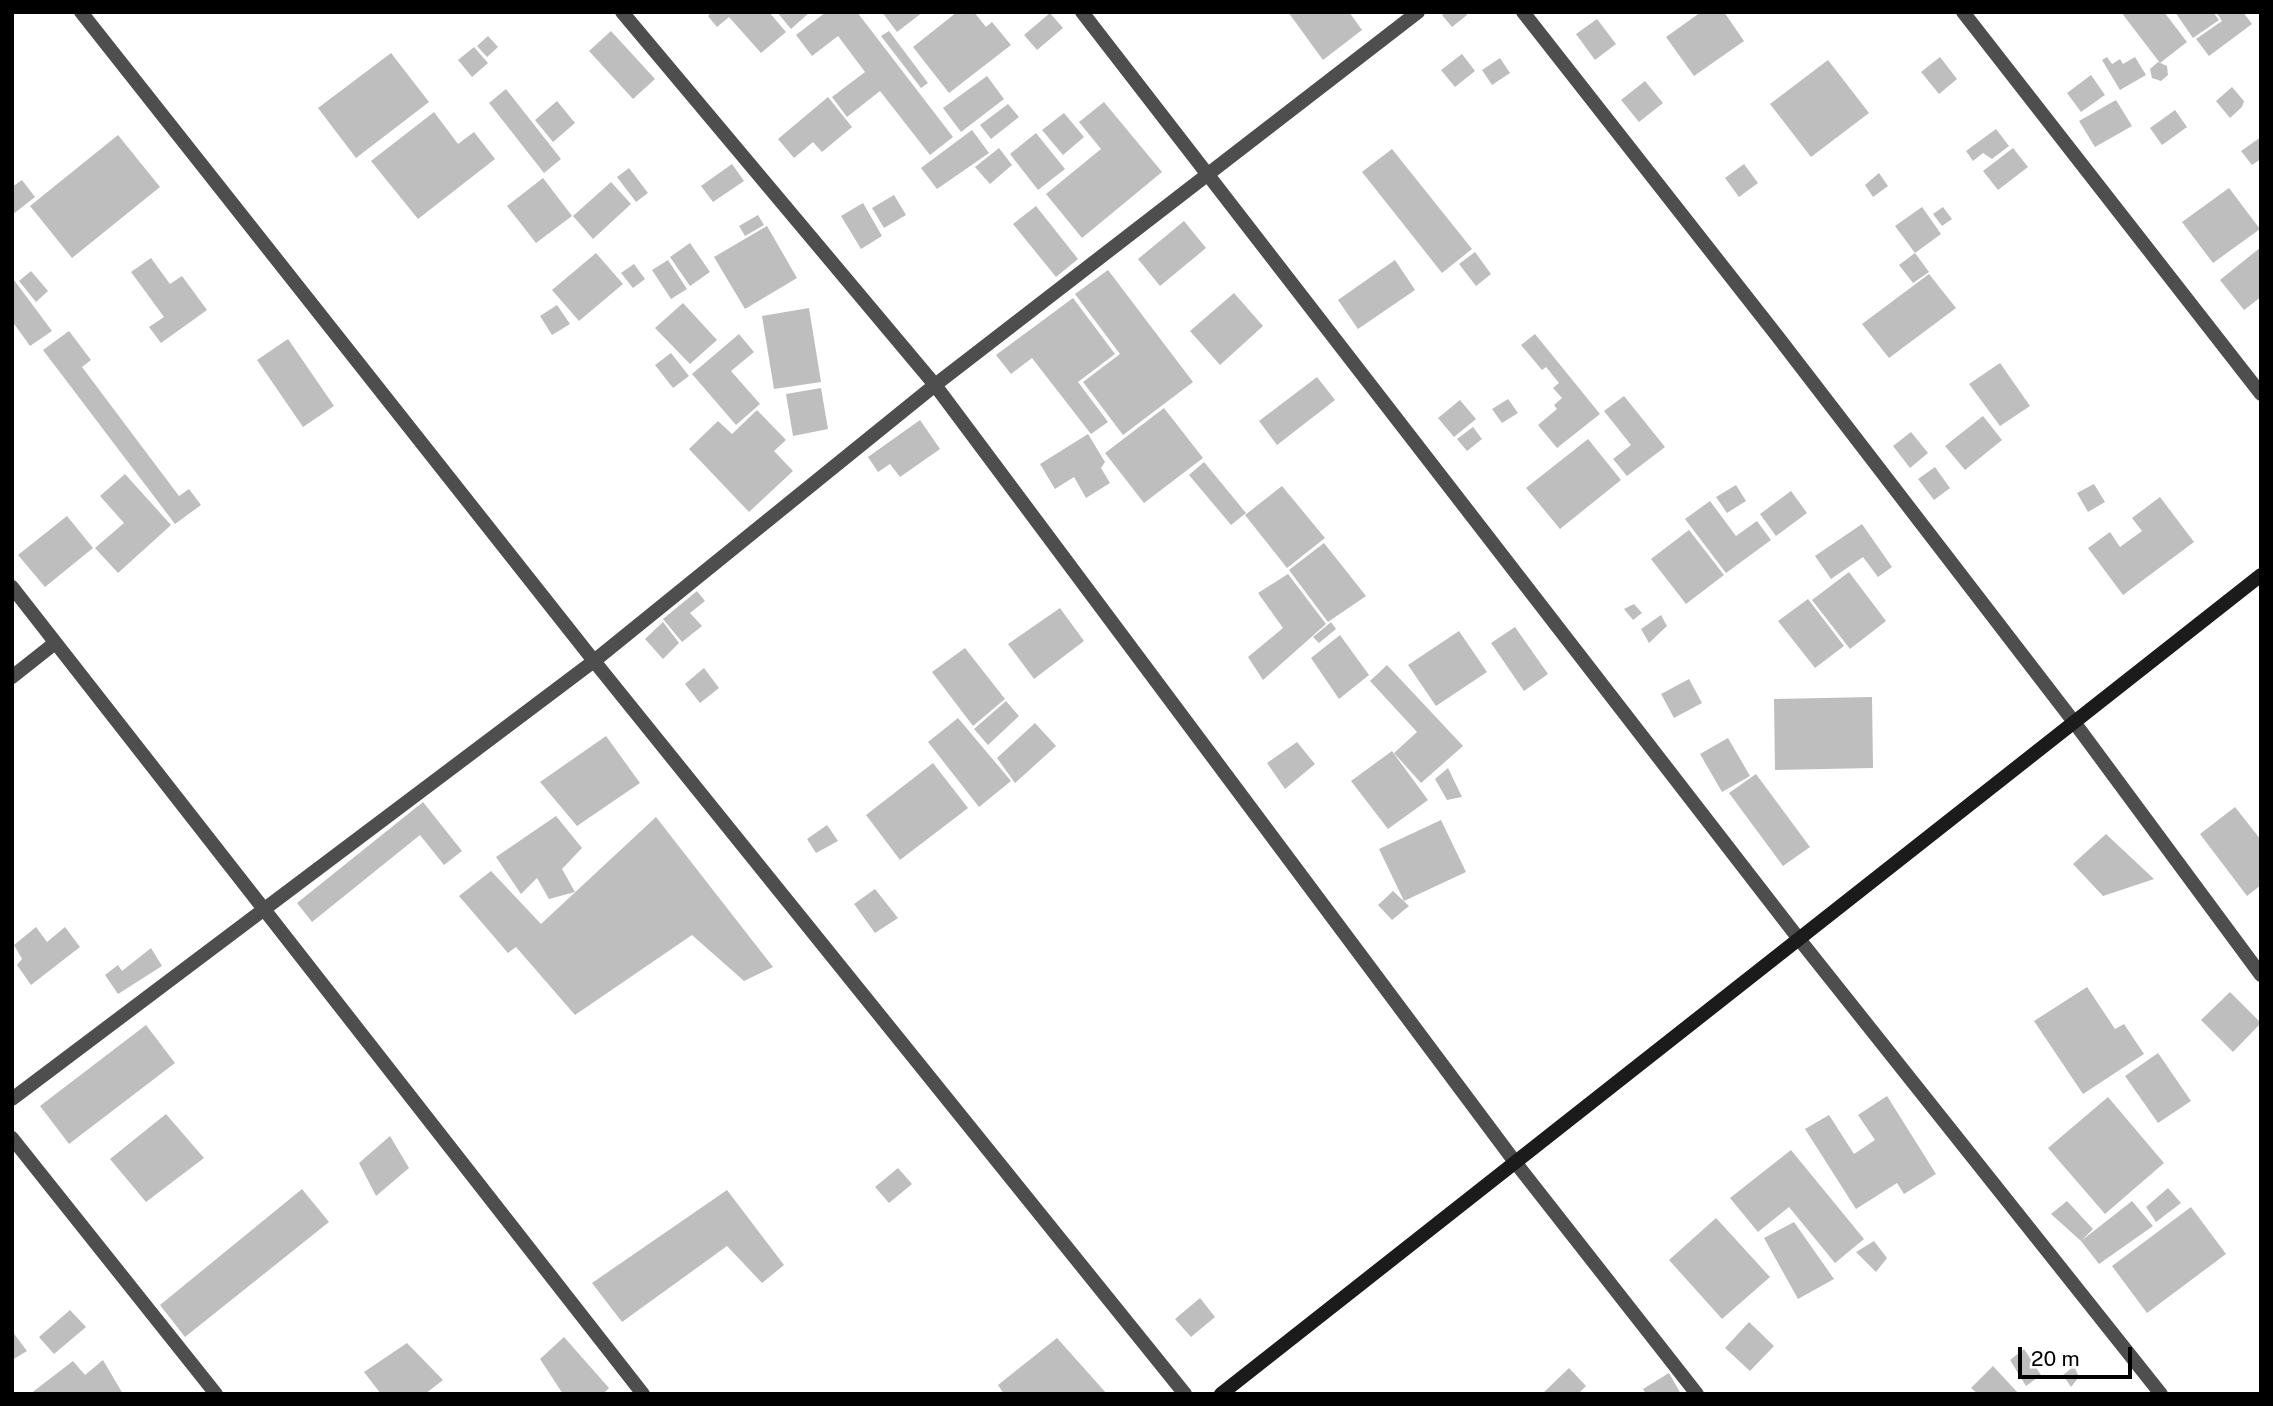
<!DOCTYPE html>
<style>
body{margin:0}
#map{position:relative;width:2273px;height:1406px;overflow:hidden;background:#fff;font-family:"Public Sans",sans-serif}
canvas{display:block}
.frame{position:absolute;inset:0;border:14px solid #000;pointer-events:none}
.scale{position:absolute;left:2018px;top:1347px;width:114px;height:32px;box-sizing:border-box;border:4px solid #000;border-top:0;padding-left:9px;font-size:21px;line-height:24px;white-space:nowrap;color:#000;-webkit-text-stroke:5px #fff;paint-order:stroke}
</style>
<div id="map">
<canvas width="2273" height="1406"></canvas>
<div class="frame"></div>
<div class="scale">20 m</div>
</div>
<script>
const c = document.querySelector('canvas').getContext('2d');
c.lineJoin = 'round';
function paint(path, color) { c.fillStyle = color; c.fill(path, 'evenodd'); }
const shape = rows => new Path2D(rows.map(r => 'M' + r).join(''));
function trace(path, color, width, dash) { c.strokeStyle = color; c.lineWidth = width; c.lineCap = dash ? 'butt' : 'round'; c.setLineDash(dash || []); c.stroke(path); }
const building = shape([
 [712,12,769,12,786,32,761,53,729,17,717,27,708,16],
 [777,12,810,12,791,29],
 [826,12,857,12,953,137,930,155,880,91,847,117,832,97,865,72,838,36,812,56,796,35],
 [882,12,923,12,897,32],
 [957,12,974,12,986,27,992,22,1011,45,949,93,913,47],
 [1288,12,1349,12,1362,30,1323,60],
 [1446,12,1465,12,1467,15,1452,27,1442,15],
 [1701,12,1724,12,1744,41,1694,76,1666,37],
 [2121,12,2164,12,2187,42,2160,63],
 [2175,12,2213,12,2219,20,2193,38],
 [2216,12,2243,12,2252,24,2209,56,2196,39,2222,21],
 [1050,13,1063,28,1037,50,1024,35],
 [1597,19,1616,44,1595,60,1576,34],
 [611,31,655,79,633,99,589,51],
 [889,31,928,83,921,88,881,36],
 [488,36,498,47,487,57,477,46],
 [474,47,488,63,472,77,458,60],
 [391,53,429,102,356,158,318,108],
 [1462,54,1475,71,1455,87,1441,70],
 [1940,57,1957,79,1939,94,1921,72],
 [2107,57,2112,64,2120,59,2123,64,2135,57,2146,75,2120,90,2102,60],
 [1500,58,1510,73,1492,85,1482,70],
 [1828,60,1869,113,1811,157,1770,104],
 [2158,62,2167,66,2168,75,2161,81,2152,78,2150,69],
 [2091,75,2105,95,2081,112,2067,93],
 [987,76,1004,99,961,132,943,108],
 [1645,81,1663,103,1639,122,1621,100],
 [2232,87,2244,101,2242,107,2230,118,2216,101],
 [506,89,561,159,544,173,489,103],
 [828,97,852,127,822,152,813,142,794,158,778,139],
 [2116,100,2132,126,2095,147,2079,121],
 [557,101,575,123,553,142,535,120],
 [1104,102,1162,172,1082,238,1046,194,1101,149,1079,122],
 [1008,104,1019,117,991,139,980,125],
 [2175,110,2187,127,2162,145,2150,128],
 [434,112,458,144,474,132,495,159,418,219,371,161],
 [1064,113,1084,137,1063,155,1042,130],
 [1996,129,2009,146,1992,159,1983,153,1973,161,1966,151],
 [972,130,989,153,937,189,921,168],
 [1036,133,1065,169,1038,190,1010,154],
 [118,135,160,187,72,258,30,206],
 [2261,137,2261,159,2252,165,2241,151],
 [999,148,1012,165,990,184,975,167],
 [2013,148,2028,167,1998,190,1983,171],
 [1392,149,1472,249,1442,273,1362,172],
 [732,164,744,181,713,202,701,186],
 [1744,164,1758,183,1739,197,1725,178],
 [629,168,648,193,636,202,617,177],
 [1879,173,1888,186,1873,197,1865,185],
 [543,178,572,216,536,243,507,206],
 [22,180,35,197,12,215,12,187],
 [611,182,631,204,593,239,573,216],
 [2229,188,2260,229,2213,263,2182,222],
 [894,195,906,215,884,228,872,208],
 [863,203,882,236,861,249,841,216],
 [1036,206,1078,259,1056,277,1013,224],
 [1922,207,1941,234,1915,253,1895,226],
 [1943,207,1952,219,1942,226,1933,214],
 [758,215,764,225,745,236,739,226],
 [1184,221,1206,248,1160,286,1138,259],
 [767,226,797,278,745,309,714,257],
 [690,243,710,272,690,286,670,257],
 [2261,247,2261,297,2244,310,2220,280],
 [1475,252,1491,274,1476,286,1459,264],
 [596,253,623,284,579,321,552,290],
 [1915,253,1929,272,1913,283,1899,265],
 [151,258,170,284,182,276,207,310,161,343,149,327,164,317,131,272],
 [668,260,687,289,671,299,652,270],
 [1395,260,1415,290,1358,329,1338,300],
 [634,264,645,279,633,288,621,273],
 [1108,270,1193,382,1123,435,1083,382,1120,354,1075,294],
 [31,271,48,291,36,302,19,281],
 [1929,274,1956,308,1889,358,1862,324],
 [14,280,52,331,30,346,12,321,12,281],
 [1234,293,1263,326,1220,365,1190,331],
 [1073,298,1115,354,1078,382,1108,422,1091,434,1032,358,1011,374,996,355],
 [683,303,717,340,690,364,655,328],
 [557,305,570,324,552,335,540,316],
 [809,308,821,382,774,389,762,316],
 [69,331,91,360,82,367,179,496,189,489,201,505,175,524,43,350],
 [739,334,754,352,731,371,760,404,736,425,692,374],
 [1535,334,1600,414,1557,448,1538,425,1557,409,1554,405,1562,398,1553,388,1559,383,1546,367,1542,370,1521,345],
 [288,339,334,406,303,427,257,360],
 [671,353,689,376,673,388,655,365],
 [2000,363,2030,406,2000,426,1969,384],
 [1317,377,1335,400,1277,445,1259,421],
 [821,388,828,429,793,436,786,394],
 [1624,396,1665,447,1627,476,1613,459,1631,445,1604,411],
 [1508,399,1518,413,1502,423,1492,409],
 [1460,400,1476,419,1454,437,1438,418],
 [1164,408,1203,458,1144,503,1105,453],
 [757,410,786,440,774,451,793,471,749,512,689,449,718,421,732,434],
 [1983,416,2002,440,1965,470,1945,446],
 [920,420,940,449,900,477,890,464,878,472,868,457],
 [1473,427,1482,439,1467,451,1457,439],
 [1911,432,1928,453,1910,468,1893,446],
 [1088,434,1105,462,1101,468,1110,483,1086,498,1074,477,1055,489,1040,464],
 [1588,439,1621,480,1560,529,1526,488],
 [1204,462,1246,513,1231,525,1189,475],
 [1935,467,1950,488,1934,500,1918,479],
 [125,474,171,525,118,573,95,548,124,523,100,496],
 [2094,484,2105,502,2088,512,2077,493],
 [1736,485,1746,501,1727,513,1716,497],
 [1282,486,1325,538,1287,568,1245,515],
 [1791,491,1807,513,1776,536,1760,514],
 [2160,497,2194,542,2123,595,2088,548,2110,532,2120,547,2142,531,2132,518],
 [1710,501,1736,536,1757,521,1771,540,1726,573,1685,519],
 [67,516,93,548,45,587,18,555],
 [1862,524,1892,567,1878,577,1863,557,1831,579,1815,556],
 [1689,530,1724,575,1686,604,1651,559],
 [1324,543,1366,596,1328,622,1289,570],
 [1849,572,1886,621,1850,649,1812,600],
 [1288,574,1326,624,1263,680,1248,657,1283,628,1258,593],
 [697,591,705,601,690,613,702,626,682,642,663,619],
 [1808,599,1844,646,1815,668,1778,621],
 [1634,604,1642,613,1633,620,1624,609],
 [1060,608,1084,641,1034,679,1008,644],
 [1661,615,1667,626,1649,643,1641,629],
 [663,622,679,643,663,659,645,639],
 [1331,622,1336,629,1319,643,1313,637],
 [1515,627,1548,674,1524,691,1491,643],
 [1459,631,1487,672,1436,706,1408,665],
 [1340,635,1369,675,1339,699,1311,658],
 [965,648,1005,699,973,726,932,672],
 [1387,665,1463,746,1421,783,1394,753,1417,732,1370,681],
 [704,668,719,688,700,703,685,684],
 [1689,679,1702,703,1674,718,1661,694],
 [1872,697,1873,768,1775,770,1774,699],
 [1006,701,1019,716,988,745,974,729],
 [958,718,1011,781,979,807,928,742],
 [1035,723,1056,746,1015,783,997,758],
 [606,736,640,783,577,826,540,782],
 [1728,738,1750,776,1722,792,1700,754],
 [1297,742,1315,764,1285,789,1267,763],
 [1392,751,1428,800,1388,829,1351,781],
 [933,763,968,808,900,860,866,815],
 [1448,768,1462,797,1447,800,1435,779],
 [1756,774,1810,847,1783,866,1729,793],
 [423,802,462,851,444,865,420,835,312,922,297,903],
 [2235,807,2261,840,2261,885,2247,896,2200,834],
 [556,816,582,848,562,869,575,892,549,899,537,878,521,894,496,857],
 [656,817,773,967,744,981,692,935,575,1015,516,947,508,953,459,896,491,871,541,924],
 [1441,820,1466,872,1404,901,1379,849],
 [827,825,838,841,816,853,807,839],
 [2106,834,2154,879,2103,896,2073,864],
 [875,889,898,918,875,933,854,904],
 [1393,891,1409,906,1392,920,1378,905],
 [36,927,47,942,65,927,80,947,31,985,17,965,22,959,14,945],
 [151,948,162,966,118,994,105,975,118,965,122,971],
 [2087,987,2115,1029,2124,1024,2144,1054,2083,1094,2034,1021],
 [2230,992,2261,1023,2233,1052,2201,1020],
 [146,1025,175,1063,69,1144,40,1106],
 [2158,1053,2191,1101,2158,1123,2125,1076],
 [1887,1096,1936,1174,1904,1194,1897,1183,1856,1209,1805,1129,1829,1115,1854,1154,1875,1140,1858,1115],
 [2108,1097,2164,1163,2105,1214,2048,1148],
 [166,1114,204,1158,146,1202,110,1159],
 [390,1136,409,1168,376,1196,359,1163],
 [1791,1150,1864,1239,1835,1263,1789,1207,1758,1232,1730,1198],
 [898,1168,912,1184,889,1203,875,1187],
 [2168,1188,2181,1203,2156,1222,2146,1207],
 [302,1189,329,1222,185,1337,160,1305],
 [727,1190,784,1265,762,1283,727,1246,622,1322,592,1283],
 [2067,1201,2093,1229,2081,1241,2051,1214],
 [2132,1201,2153,1226,2099,1264,2081,1241],
 [2191,1207,2226,1254,2147,1313,2112,1266],
 [1716,1218,1770,1277,1722,1319,1669,1260],
 [1794,1222,1834,1279,1798,1299,1764,1238],
 [1874,1241,1887,1258,1876,1272,1856,1252],
 [1200,1298,1215,1317,1191,1337,1175,1319],
 [70,1310,86,1327,54,1354,39,1337],
 [1749,1322,1774,1346,1750,1371,1725,1348],
 [12,1331,27,1351,12,1360],
 [564,1337,609,1388,603,1394,563,1394,540,1359],
 [1057,1338,1107,1394,1004,1394,998,1385],
 [407,1343,443,1380,425,1394,381,1394,364,1372],
 [2024,1349,2041,1375,2026,1386,2010,1360],
 [103,1360,123,1394,30,1394,73,1361,85,1375],
 [1993,1366,2019,1394,1978,1394,1971,1388],
 [2074,1366,2079,1377,2071,1387,2063,1375],
 [1569,1368,1586,1386,1578,1394,1542,1394],
 [1669,1373,1681,1394,1646,1394,1643,1389]
]);
const street = shape([
 [81,12,594,661,1185,1394],
 [622,12,935,385,1515,1162,1697,1394],
 [1082,12,1799,939,2161,1394],
 [1523,12,1778,337,2074,722,2261,975],
 [1963,12,2261,394],
 [12,587,643,1394],
 [12,677,55,643],
 [12,1099,594,661,935,385,1418,12],
 [12,1138,216,1394]
]);
const secondary = shape([
 [1221,1394,2261,575]
]);
paint(building, '#bebebe');
trace(street, '#4e4e4e', 14);
trace(secondary, '#1b1b1b', 14);
</script>
